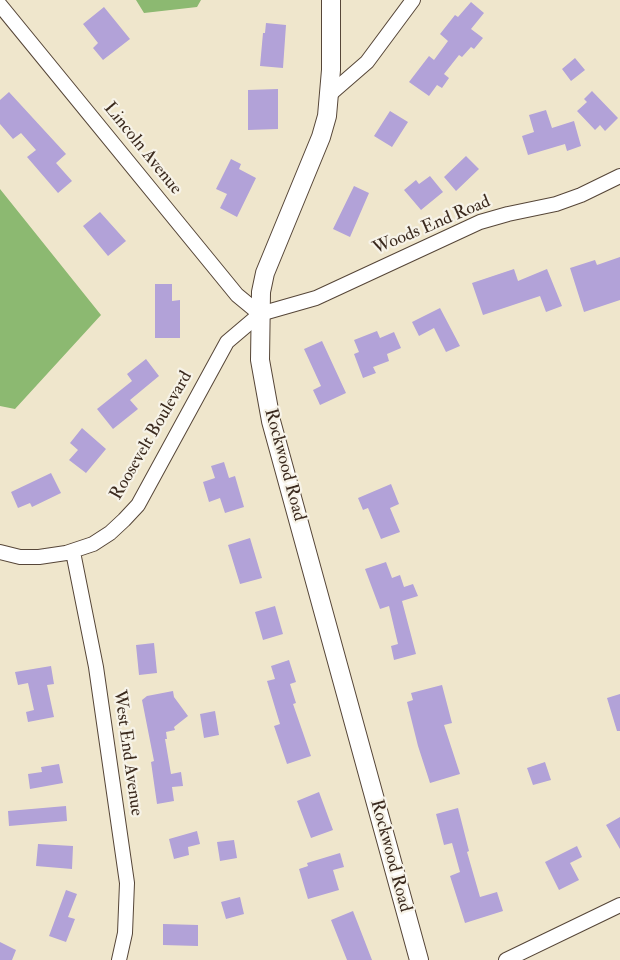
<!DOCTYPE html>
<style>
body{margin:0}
canvas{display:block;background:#efe6cc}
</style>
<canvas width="620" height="960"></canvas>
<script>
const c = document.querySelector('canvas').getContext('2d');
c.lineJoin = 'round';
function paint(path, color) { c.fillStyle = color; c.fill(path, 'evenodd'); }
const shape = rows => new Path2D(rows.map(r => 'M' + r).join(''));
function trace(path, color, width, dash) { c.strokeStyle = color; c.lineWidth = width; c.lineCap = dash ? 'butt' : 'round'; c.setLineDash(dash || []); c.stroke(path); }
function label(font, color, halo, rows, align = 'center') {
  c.font = font + ' "IM FELL Double Pica",serif'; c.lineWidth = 4.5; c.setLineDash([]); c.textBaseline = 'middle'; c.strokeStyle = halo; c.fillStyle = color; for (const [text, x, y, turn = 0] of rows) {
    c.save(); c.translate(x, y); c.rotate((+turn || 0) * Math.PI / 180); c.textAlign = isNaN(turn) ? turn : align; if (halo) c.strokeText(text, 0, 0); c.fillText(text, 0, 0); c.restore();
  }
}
const forest = shape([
 [136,0,201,0,197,7,144,13],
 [0,189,101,315,15,409,0,406]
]);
const building = shape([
 [471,2,484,13,471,29,483,38,474,49,471,47,462,57,459,55,444,74,449,78,442,88,437,85,429,96,409,82,429,56,434,60,448,41,440,34,455,15,458,17],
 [104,7,130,39,103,60,93,48,98,43,83,24],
 [266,23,286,25,283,68,260,66,263,33,265,33],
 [575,58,585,70,571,81,562,69],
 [278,89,278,129,248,130,248,90],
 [592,91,618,118,605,131,600,125,595,130,577,111,587,102,584,99],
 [9,92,66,154,56,163,72,181,58,193,27,157,36,150,21,133,13,139,0,124,0,100],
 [546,110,552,128,574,121,581,146,567,151,565,144,528,155,522,136,534,132,529,115],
 [390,111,408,122,392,147,374,136],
 [466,156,479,169,456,191,444,177],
 [231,159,241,164,239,169,256,178,237,217,220,208,227,194,216,189],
 [430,176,443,192,421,210,404,190,416,180,419,184],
 [354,186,369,193,350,237,333,229],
 [100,212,126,241,108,256,83,226],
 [620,257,620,300,584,312,570,268,595,260,597,265],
 [514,269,518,281,547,269,562,306,546,312,540,296,483,315,472,283],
 [155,284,172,284,172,301,180,300,180,338,155,338],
 [440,308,460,346,446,352,434,328,419,336,412,322],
 [377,331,380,338,394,332,401,348,387,354,389,361,373,367,376,373,363,378,354,354,359,352,354,340],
 [322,341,346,393,320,405,313,390,321,386,304,349],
 [146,359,159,376,130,400,138,409,113,429,97,409,132,381,127,374],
 [82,428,106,449,86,473,69,460,78,450,70,443],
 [224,462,229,478,235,476,244,507,225,513,220,498,209,502,203,482,215,478,211,466],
 [51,473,61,493,32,507,30,503,18,508,11,492],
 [391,484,399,504,390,508,400,532,381,539,368,508,363,510,358,498],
 [250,538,262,578,240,584,228,545],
 [386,562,392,578,400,575,404,587,413,584,418,596,402,601,416,654,394,660,391,646,398,644,389,606,380,609,365,569],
 [275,606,283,634,263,640,255,612],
 [154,643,157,673,139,675,136,645],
 [289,660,296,682,290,684,296,703,293,704,311,756,287,764,274,726,280,724,267,681,275,679,271,666],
 [51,666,54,684,47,685,54,717,28,722,26,712,34,710,28,683,18,685,15,672],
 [442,685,452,723,444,725,460,774,430,783,418,746,407,702,413,700,411,693],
 [173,691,174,697,188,716,174,727,175,730,166,732,167,739,165,739,171,774,181,772,183,786,172,787,174,801,157,804,151,762,154,761,142,700,147,696],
 [620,694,620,731,617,731,607,698],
 [215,711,219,735,204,738,200,714],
 [545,762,551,780,533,785,527,768],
 [59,764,63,783,30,789,28,774,42,772,41,767],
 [319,792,333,830,311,838,297,801],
 [66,806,67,821,9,826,8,811],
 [458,808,469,851,467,852,480,897,497,892,503,911,465,923,450,876,460,872,452,843,444,845,436,814],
 [620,817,620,849,606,825],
 [197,831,200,844,188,847,189,855,174,859,169,839],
 [234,840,237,858,220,861,217,842],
 [38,844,73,846,72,869,36,866],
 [577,846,582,857,570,863,579,880,559,890,545,862],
 [340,853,344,867,333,870,339,890,308,899,299,869,308,866,307,863],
 [66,890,77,894,68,917,75,919,66,942,49,936],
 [240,897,244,914,226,919,221,902],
 [353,911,372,960,347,960,331,920],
 [163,924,198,925,198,946,163,945],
 [0,942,16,950,12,960,0,960]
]);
const minor = shape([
 [0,5,237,295,260,314],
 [329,95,367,62,413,0],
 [0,552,20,557,39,557,66,553,93,544,110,533,124,520,138,505,227,342,260,314,316,298,480,222,508,214,556,204,581,195,620,176],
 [73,552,96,667,127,883,125,933,119,960],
 [506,960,620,905]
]);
const tertiary = shape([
 [331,0,331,70,327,116,321,137,265,273,261,292,260,360,271,421,419,960]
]);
const streetNames = [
 ["Lincoln Avenue",142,149,51],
 ["Woods End Road",432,226,-23],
 ["Roosevelt Boulevard",152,436,-60],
 ["Rockwood Road",284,465,75],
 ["West End Avenue",127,753,82],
 ["Rockwood Road",390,856,75]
];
paint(forest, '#8cb971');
paint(building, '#b2a2d8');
trace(minor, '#564638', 16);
trace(tertiary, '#564638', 20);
trace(minor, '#fff', 14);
trace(tertiary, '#fff', 18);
label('18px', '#3b2a1e', '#f7f3e8', streetNames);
</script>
